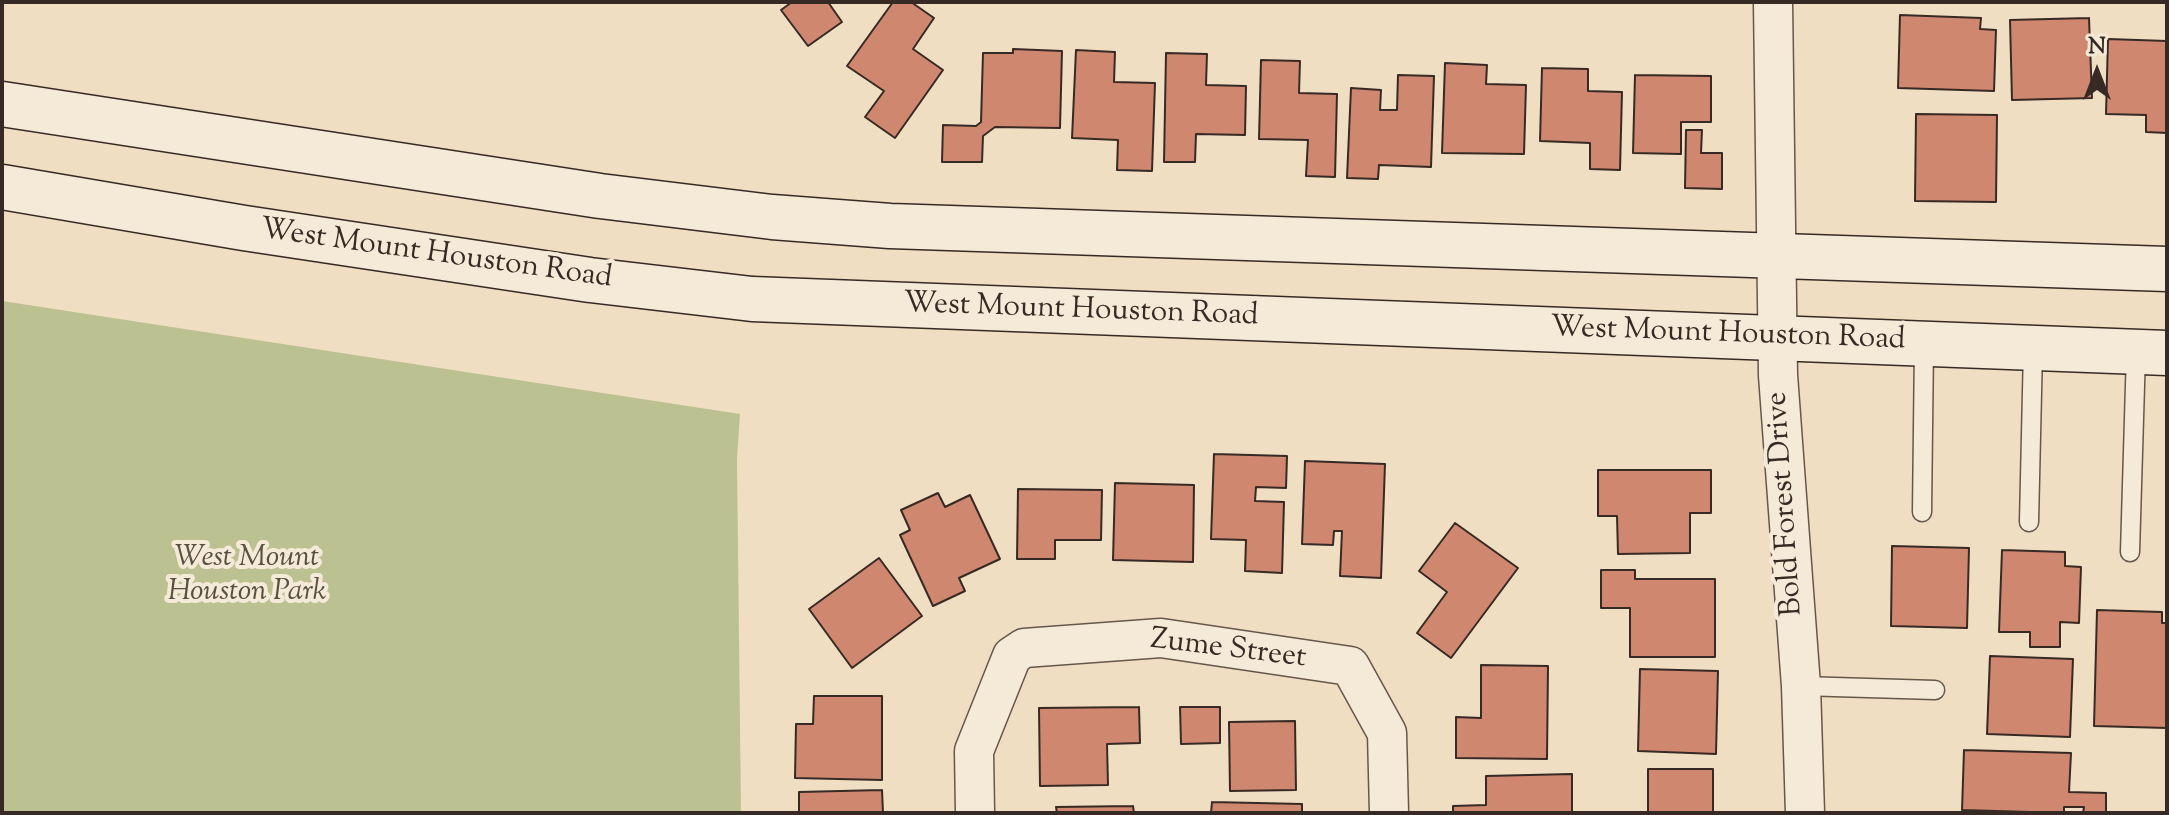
<!DOCTYPE html>
<style>
body{margin:0}
#map{position:relative;width:2169px;height:815px;overflow:hidden;background:#f0dec2;font-family:"Sorts Mill Goudy",serif}
canvas{display:block}
.frame{position:absolute;inset:0;border:4px solid #372a25;pointer-events:none}
.north{position:absolute;left:2057px;top:32px;width:80px;height:80px;-webkit-text-stroke:6px #f5ead7;paint-order:stroke;rotate:0deg;font-size:22px;font-weight:700;line-height:32px;text-align:center;color:#372a25}
.north::after{content:'';display:block;margin:auto;width:28px;height:36px;background:#372a25;clip-path:polygon(50% 0,100% 100%,50% 72%,0 100%)}
</style>
<div id="map">
<canvas width="2169" height="815"></canvas>
<div class="frame"></div>
<div class="north">N</div>
</div>
<script>
const c = document.querySelector('canvas').getContext('2d');
c.lineJoin = 'round';
function paint(path, color) { c.fillStyle = color; c.fill(path, 'evenodd'); }
const shape = rows => new Path2D(rows.map(r => 'M' + r).join(''));
function trace(path, color, width, dash) { c.strokeStyle = color; c.lineWidth = width; c.lineCap = dash ? 'butt' : 'round'; c.setLineDash(dash || []); c.stroke(path); }
function label(font, color, halo, rows, align = 'center') {
  c.font = font + ' "Sorts Mill Goudy",serif'; c.lineWidth = 8; c.setLineDash([]); c.textBaseline = 'middle'; c.strokeStyle = halo; c.fillStyle = color; for (const [text, x, y, turn = 0] of rows) {
    c.save(); c.translate(x, y); c.rotate((+turn || 0) * Math.PI / 180); c.textAlign = isNaN(turn) ? turn : align; if (halo) c.strokeText(text, 0, 0); c.fillText(text, 0, 0); c.restore();
  }
}
const green = shape([
 [2,301,740,414,737,459,741,813,2,813]
]);
const building = shape([
 [792,2,828,2,842,22,808,46,781,10,792,2],
 [893,2,911,2,934,18,913,49,943,70,895,138,865,117,884,91,847,66,893,2],
 [1900,15,1981,18,1980,29,1996,30,1994,91,1898,88,1900,15],
 [2089,18,2092,98,2012,100,2010,20,2089,18],
 [2108,39,2167,41,2167,133,2146,132,2146,115,2106,114,2108,39],
 [1013,49,1062,51,1060,128,995,127,983,136,982,162,942,162,943,125,976,126,981,122,983,53,1013,53,1013,49],
 [1076,50,1115,52,1114,82,1155,83,1152,171,1117,170,1118,140,1072,138,1076,50],
 [1166,53,1207,54,1206,85,1246,86,1245,135,1196,134,1195,162,1164,162,1166,53],
 [1261,60,1300,61,1299,93,1337,94,1335,177,1306,176,1308,140,1259,139,1261,60],
 [1445,63,1487,65,1486,84,1526,85,1524,154,1442,153,1445,63],
 [1542,68,1588,69,1588,91,1622,92,1620,170,1590,169,1590,143,1540,141,1542,68],
 [1398,75,1434,76,1431,167,1379,165,1378,179,1347,178,1351,88,1381,90,1380,110,1397,110,1398,75],
 [1635,75,1711,76,1711,122,1681,122,1681,154,1633,153,1635,75],
 [1916,114,1997,115,1996,202,1915,201,1916,114],
 [1686,130,1702,130,1701,153,1722,153,1722,189,1685,188,1686,130],
 [1214,454,1287,456,1286,488,1256,487,1255,501,1284,502,1282,573,1245,571,1246,540,1211,539,1214,454],
 [1305,461,1385,464,1381,578,1340,576,1342,531,1334,531,1333,545,1302,544,1305,461],
 [1598,470,1711,470,1711,513,1690,513,1690,553,1618,554,1617,516,1598,516,1598,470],
 [1115,483,1194,485,1193,562,1113,560,1115,483],
 [1018,489,1102,490,1101,540,1055,540,1055,559,1017,559,1018,489],
 [938,493,945,507,970,495,1000,559,959,578,965,591,933,606,900,535,910,530,901,510,938,493],
 [1455,523,1518,568,1451,658,1417,633,1447,592,1419,571,1455,523],
 [1892,546,1969,548,1967,628,1891,626,1892,546],
 [2002,550,2065,552,2065,566,2081,567,2079,623,2060,622,2060,647,2030,647,2030,632,1999,632,2002,550],
 [879,558,922,616,852,668,809,609,879,558],
 [1601,570,1635,570,1635,579,1715,579,1715,657,1630,657,1630,608,1601,608,1601,570],
 [2097,610,2162,612,2162,623,2167,623,2167,728,2094,726,2097,610],
 [1990,656,2073,659,2070,737,1987,734,1990,656],
 [1481,665,1548,666,1547,759,1456,758,1456,717,1481,718,1481,665],
 [1640,669,1718,671,1716,754,1638,751,1640,669],
 [814,696,882,696,882,780,795,778,796,724,813,724,814,696],
 [1139,707,1140,743,1107,744,1108,785,1040,786,1039,708,1139,707],
 [1180,707,1220,707,1220,743,1181,744,1180,707],
 [1295,721,1296,790,1230,791,1229,722,1295,721],
 [1964,750,2071,753,2069,792,2106,793,2106,813,2083,813,2084,807,2064,807,2064,813,1962,810,1964,750],
 [1648,769,1713,769,1713,813,1648,813,1648,769],
 [1572,774,1572,813,1453,813,1453,806,1486,805,1486,776,1572,774],
 [882,790,883,813,799,813,799,792,882,790],
 [1212,802,1302,804,1302,813,1211,813,1212,802],
 [1133,806,1134,813,1057,813,1056,807,1133,806]
]);
const service = shape([
 [1922,512,1924,345],
 [2029,522,2033,349],
 [2130,552,2136,352],
 [1801,686,1935,690]
]);
const minor = shape([
 [1773,2,1778,375,1801,686,1805,813],
 [975,813,974,751,1012,656,1024,648,1161,638,1350,666,1387,733,1389,813]
]);
const secondary = shape([
 [2,104,600,196,772,217,890,226,2167,269],
 [2,187,244,228,590,280,752,299,2167,353]
]);
const streetNames = [
 ["West Mount Houston Road",436,256,8],
 ["West Mount Houston Road",1081,312,2],
 ["West Mount Houston Road",1728,336,2],
 ["Bold Forest Drive",1787,504,-94],
 ["Zume Street",1228,651,7]
];
const parkNames = [
 ["West Mount",247,560],
 ["Houston Park",247,594]
];
paint(green, '#bcc192');
paint(building, '#cf876f');
trace(building, '#372a25', 2);
trace(service, '#65574c', 21);
trace(minor, '#65574c', 41);
trace(secondary, '#372a25', 47);
trace(service, '#f5ead7', 18);
trace(minor, '#f5ead7', 38);
trace(secondary, '#f5ead7', 44);
label('30px', '#372a25', '#f5ead7', streetNames);
label('italic 30px', '#585040', '#f5ead7', parkNames);
</script>
